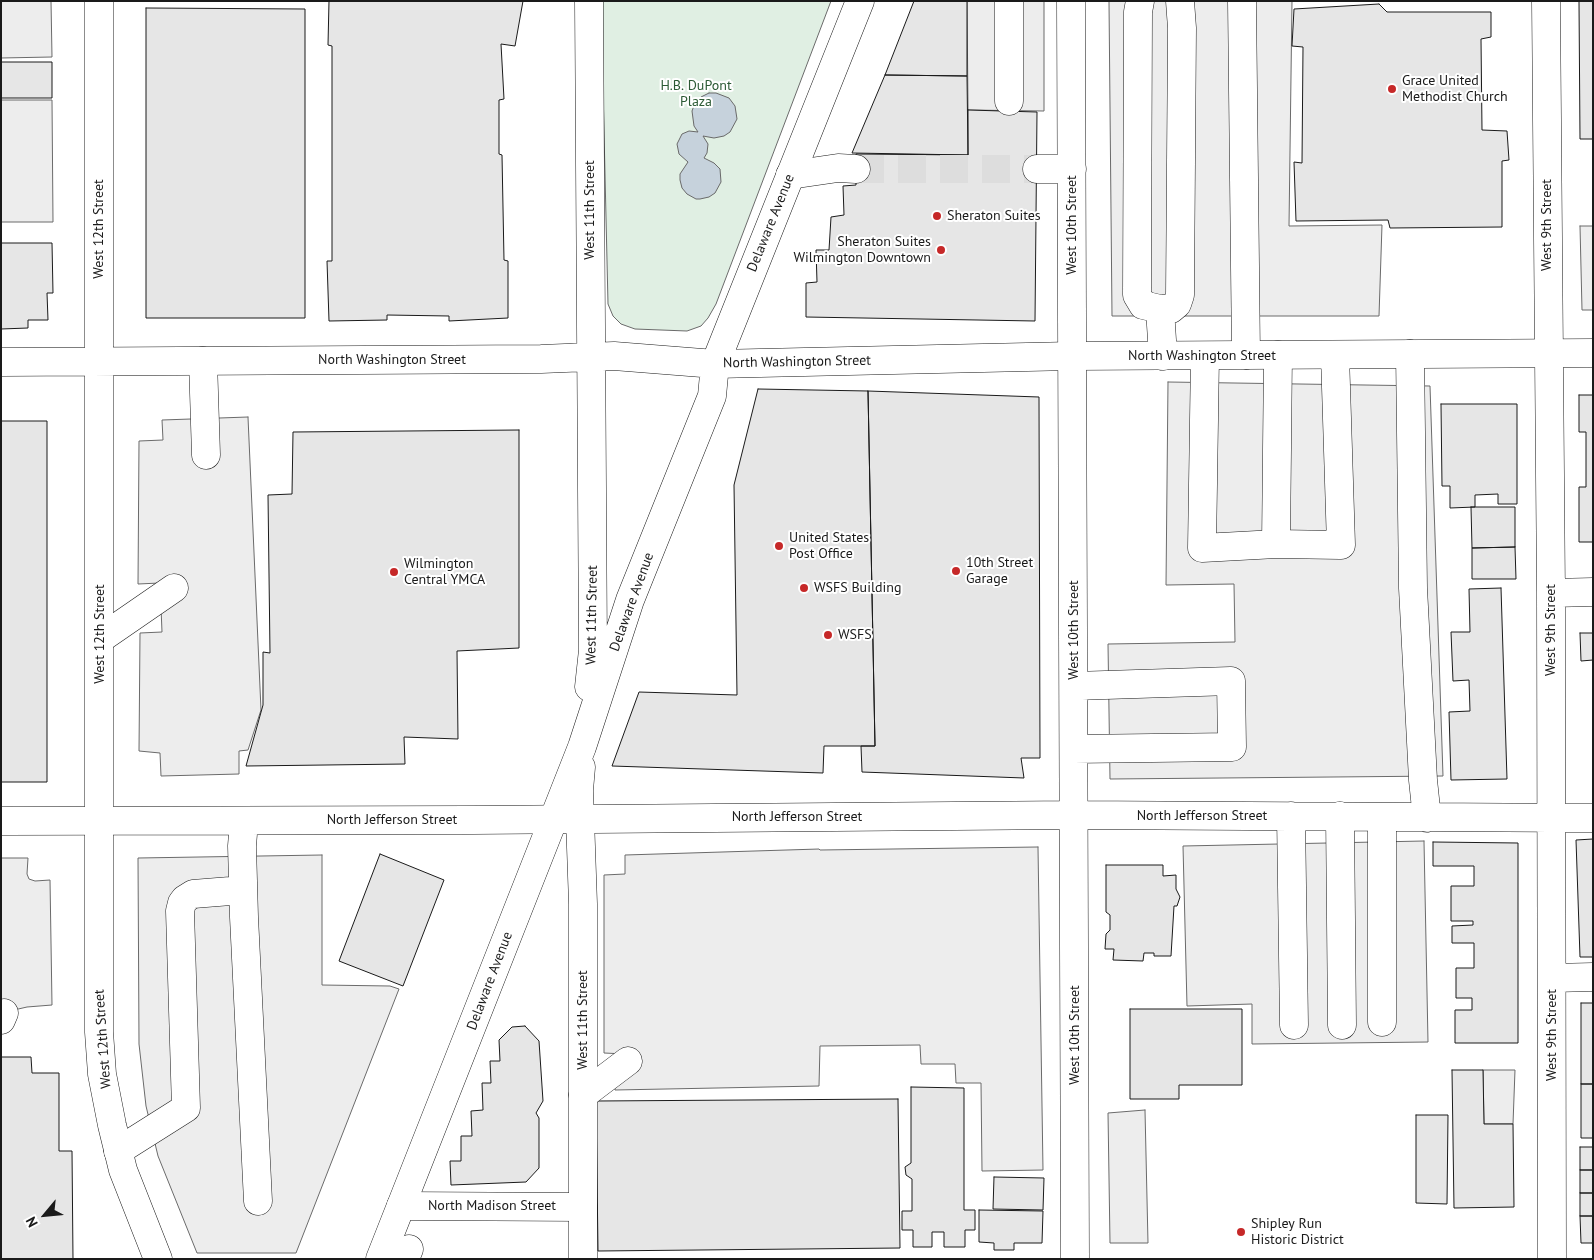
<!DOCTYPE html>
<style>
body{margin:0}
#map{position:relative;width:1594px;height:1260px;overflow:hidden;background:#fff;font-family:"PT Sans",sans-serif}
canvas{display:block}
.frame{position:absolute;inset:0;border:2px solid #1a1a1a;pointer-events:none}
.north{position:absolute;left:20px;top:1190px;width:50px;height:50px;-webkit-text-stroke:4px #fff;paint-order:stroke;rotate:242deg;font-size:14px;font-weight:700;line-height:20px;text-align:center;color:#1a1a1a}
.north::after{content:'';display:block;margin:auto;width:18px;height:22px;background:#1a1a1a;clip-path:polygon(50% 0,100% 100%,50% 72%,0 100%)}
</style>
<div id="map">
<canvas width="1594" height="1260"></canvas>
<div class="frame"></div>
<div class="north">N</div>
</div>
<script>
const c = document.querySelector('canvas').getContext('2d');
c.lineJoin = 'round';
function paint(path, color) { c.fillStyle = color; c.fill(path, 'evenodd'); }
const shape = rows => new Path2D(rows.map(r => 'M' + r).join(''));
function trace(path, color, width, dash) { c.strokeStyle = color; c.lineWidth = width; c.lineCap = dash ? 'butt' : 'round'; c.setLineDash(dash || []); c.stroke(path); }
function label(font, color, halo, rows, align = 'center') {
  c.font = font + ' "PT Sans",sans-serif'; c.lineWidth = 4; c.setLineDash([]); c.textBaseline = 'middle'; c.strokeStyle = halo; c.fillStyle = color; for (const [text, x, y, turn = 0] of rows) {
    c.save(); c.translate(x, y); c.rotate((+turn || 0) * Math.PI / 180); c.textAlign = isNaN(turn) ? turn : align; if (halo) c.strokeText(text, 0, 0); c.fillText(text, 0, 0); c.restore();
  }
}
const green = shape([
 [601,1,831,1,716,304,708,318,701,326,687,331,635,329,621,324,613,316,608,304,601,1]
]);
const parking = shape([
 [1,1,51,1,52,57,1,58,1,1],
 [967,1,1044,1,1044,111,968,110,967,1],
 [1109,1,1292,1,1289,226,1382,225,1379,316,1112,316,1109,1],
 [1,100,52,100,53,222,1,222,1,100],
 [1580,226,1593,226,1593,310,1582,310,1580,226],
 [1168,382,1430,386,1443,776,1110,779,1108,644,1235,642,1234,584,1166,585,1168,382],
 [248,417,261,710,248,750,239,751,239,774,161,776,160,753,139,751,140,633,162,632,160,583,138,584,139,441,163,440,162,420,248,417],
 [1424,841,1428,1042,1252,1044,1252,1004,1187,1006,1183,846,1424,841],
 [1038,847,1043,1170,982,1171,981,1083,956,1083,955,1064,921,1064,920,1045,820,1046,819,1086,615,1090,614,1083,625,1054,604,1053,604,875,625,874,625,855,819,849,820,850,1038,847],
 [322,855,322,985,390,986,399,989,296,1253,197,1253,158,1156,146,1106,139,1044,138,858,322,855],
 [1,858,28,858,27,874,29,879,35,881,50,880,52,1005,27,1007,1,1013,1,858],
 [1483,1070,1515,1070,1513,1124,1484,1124,1483,1070],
 [1145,1110,1148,1243,1110,1243,1108,1113,1145,1110]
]);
const water = shape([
 [709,93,716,93,729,98,735,106,737,119,730,132,724,136,714,138,703,136,708,144,707,153,704,158,714,163,720,169,721,182,715,193,709,197,700,199,696,199,687,194,682,188,680,180,680,174,688,162,679,154,677,144,682,134,689,131,698,132,694,126,692,111,695,103,701,97,709,93]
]);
const building = shape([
 [329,1,523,1,515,46,501,44,504,99,499,100,499,154,502,155,504,260,508,261,508,318,449,321,449,316,387,315,387,320,329,321,327,261,332,261,332,46,328,45,329,1],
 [914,1,967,1,967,76,885,75,914,1],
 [1579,1,1593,1,1593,139,1580,139,1579,1],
 [1379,4,1387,12,1491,12,1491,37,1481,39,1482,130,1507,131,1509,160,1502,161,1502,227,1390,228,1388,220,1296,221,1294,162,1302,163,1303,47,1292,46,1294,9,1379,4],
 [146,8,305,9,305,318,146,318,146,8],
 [1,62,52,62,52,98,1,98,1,62],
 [885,75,967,76,968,155,852,153,885,75],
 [968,110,1037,112,1035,321,806,317,806,283,817,282,816,250,829,250,831,217,844,215,843,186,856,185,856,154,968,155,968,110],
 [1,243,52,243,53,293,47,293,48,320,28,320,28,328,1,329,1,243],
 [758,389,868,391,875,746,824,746,823,773,612,766,639,692,737,695,734,485,758,389],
 [868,391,1039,397,1040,758,1021,758,1024,778,862,772,861,746,875,746,868,391],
 [1579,395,1593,395,1593,542,1579,542,1579,487,1586,487,1586,432,1579,432,1579,395],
 [1441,404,1517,404,1517,504,1498,504,1498,494,1475,495,1475,507,1450,508,1450,486,1442,486,1441,404],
 [1,421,47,421,47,782,1,782,1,421],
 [519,430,519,648,457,651,458,739,404,737,405,764,246,766,263,705,263,652,270,653,268,495,292,494,293,432,519,430],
 [1471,507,1515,507,1515,547,1472,548,1471,507],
 [1515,547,1516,579,1472,579,1472,548,1515,547],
 [1501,588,1507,779,1451,780,1449,712,1470,711,1469,680,1453,681,1451,632,1470,632,1469,589,1501,588],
 [1580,633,1593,633,1593,660,1581,661,1580,633],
 [1593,839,1593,957,1580,957,1576,840,1593,839],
 [1433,842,1518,843,1518,1043,1455,1043,1455,1010,1472,1010,1472,998,1456,998,1456,968,1474,968,1474,943,1452,943,1452,926,1473,925,1473,921,1451,921,1451,886,1474,886,1474,866,1433,866,1433,842],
 [380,854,444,880,403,986,339,961,380,854],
 [1106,865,1163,865,1163,876,1176,875,1176,889,1180,897,1177,906,1174,906,1171,956,1154,956,1154,953,1144,953,1143,961,1113,960,1114,949,1105,949,1106,934,1110,930,1110,915,1106,912,1106,865],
 [1581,1003,1593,1003,1593,1084,1581,1084,1581,1003],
 [1130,1009,1242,1009,1242,1085,1179,1085,1179,1099,1130,1099,1130,1009],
 [525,1026,539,1041,543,1101,536,1113,539,1118,539,1168,526,1182,451,1185,450,1161,461,1161,461,1136,472,1136,471,1111,483,1110,482,1083,491,1083,490,1061,500,1061,499,1040,512,1027,525,1026],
 [1,1057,31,1057,32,1073,59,1073,59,1151,72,1151,73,1259,1,1259,1,1057],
 [1452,1070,1483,1070,1484,1124,1513,1124,1514,1207,1454,1208,1452,1070],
 [1581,1084,1593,1084,1593,1138,1581,1138,1581,1084],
 [911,1087,964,1088,964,1210,975,1210,975,1230,965,1230,965,1247,944,1247,944,1232,932,1232,932,1247,913,1247,913,1230,902,1230,902,1211,912,1211,912,1179,906,1175,905,1167,911,1163,911,1087],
 [898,1099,900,1248,598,1251,596,1101,898,1099],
 [1416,1115,1448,1115,1447,1204,1416,1203,1416,1115],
 [1580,1147,1593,1147,1593,1170,1580,1170,1580,1147],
 [1580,1170,1593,1170,1593,1193,1580,1193,1580,1170],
 [994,1177,1044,1178,1043,1210,993,1209,994,1177],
 [1580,1193,1593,1193,1593,1216,1580,1216,1580,1193],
 [979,1210,1043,1211,1042,1243,1014,1243,1014,1250,994,1250,994,1243,979,1242,979,1210],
 [1580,1216,1593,1216,1593,1243,1581,1243,1580,1216]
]);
const minorTunnel = shape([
 [856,169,1037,169]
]);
const minor = shape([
 [1071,1,1075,1259],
 [1140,1,1138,12,1137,295,1143,305,1160,309,1171,309,1177,304,1180,295,1182,28,1180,1],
 [1242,1,1246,355],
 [1546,1,1551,593,1552,1259],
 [1009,101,1009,1],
 [1037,169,1072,169],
 [790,175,838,168,856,169],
 [1160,309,1163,356],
 [1410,354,1413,588,1423,780,1427,818],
 [1205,356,1202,548,1276,544,1341,545,1335,355],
 [203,361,206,455],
 [1276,544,1278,355],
 [1551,593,1593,592],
 [100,639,174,588],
 [1074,686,1231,681,1232,747,1074,749],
 [1291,816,1294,1025],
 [1340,816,1342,1025],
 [1,821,474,820,1074,815,1593,818],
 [244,821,242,846,244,917,258,1201],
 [1552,978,1593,977],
 [1,1020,4,1013],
 [1382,1022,1382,817],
 [583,1095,628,1061],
 [118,1151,186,1108,180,911,182,903,185,899,193,894,243,890],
 [401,1206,583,1207],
 [405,1259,409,1249]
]);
const major = shape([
 [99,1,99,1032,102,1074,112,1125,123,1170,158,1259],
 [589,1,593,650,589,687],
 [1,362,541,359,614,356,715,364,1072,356,1593,353],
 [581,767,579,790,583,904,583,1259],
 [380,1259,582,747,630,600,712,396,715,364,860,1]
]);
const markers = [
 [1392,89,5,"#c62828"],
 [937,216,5,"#c62828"],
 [941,250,5,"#c62828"],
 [779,546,5,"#c62828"],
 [956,571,5,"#c62828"],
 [394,572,5,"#c62828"],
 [804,588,5,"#c62828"],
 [828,635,5,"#c62828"],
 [1241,1232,5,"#c62828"]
];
const poiNames = [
 ["Grace United",1402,81],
 ["Methodist Church",1402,97],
 ["Sheraton Suites",947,216],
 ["Sheraton Suites",931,242,"right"],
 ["Wilmington Downtown",931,258,"right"],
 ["United States",789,538],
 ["Post Office",789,554],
 ["10th Street",966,563],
 ["Garage",966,579],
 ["Wilmington",404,564],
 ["Central YMCA",404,580],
 ["WSFS Building",814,588],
 ["WSFS",838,635],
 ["Shipley Run",1251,1224],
 ["Historic District",1251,1240]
];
const parkNames = [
 ["H.B. DuPont",696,86],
 ["Plaza",696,102]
];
const streetNames = [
 ["West 11th Street",590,210,-90],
 ["Delaware Avenue",771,223,-68],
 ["West 10th Street",1072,225,-90],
 ["West 9th Street",1547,225,-90],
 ["West 12th Street",99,229,-90],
 ["North Washington Street",1202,356],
 ["North Washington Street",392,360],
 ["North Washington Street",797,362,-1],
 ["Delaware Avenue",632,602,-70],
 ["West 11th Street",592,615,-89],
 ["West 10th Street",1074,630,-90],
 ["West 9th Street",1551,630,-90],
 ["West 12th Street",100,634,-90],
 ["North Jefferson Street",1202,816],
 ["North Jefferson Street",797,817],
 ["North Jefferson Street",392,820],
 ["Delaware Avenue",490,981,-69],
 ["West 11th Street",583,1020,-90],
 ["West 10th Street",1075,1035,-90],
 ["West 9th Street",1552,1035,-90],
 ["West 12th Street",103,1039,-94],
 ["North Madison Street",492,1206]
];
paint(green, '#e0efe3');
trace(green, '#6a6a6a', 1);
paint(parking, '#ededed');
trace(parking, '#6a6a6a', 1);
paint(water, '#c6d2dc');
trace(water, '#6a6a6a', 1);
paint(building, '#e6e6e6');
trace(building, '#1a1a1a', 1);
trace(minorTunnel, '#ddd', 28, [28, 14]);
trace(minor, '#1a1a1a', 29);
trace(major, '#1a1a1a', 29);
trace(minor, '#fff', 28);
trace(major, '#fff', 28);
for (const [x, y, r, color] of markers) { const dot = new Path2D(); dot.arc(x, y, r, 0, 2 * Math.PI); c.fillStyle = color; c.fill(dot); trace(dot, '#fff', 2); }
label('14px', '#1a1a1a', '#fff', poiNames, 'left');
label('14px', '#2b5a34', '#fff', parkNames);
label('14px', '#1a1a1a', '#fff', streetNames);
</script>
